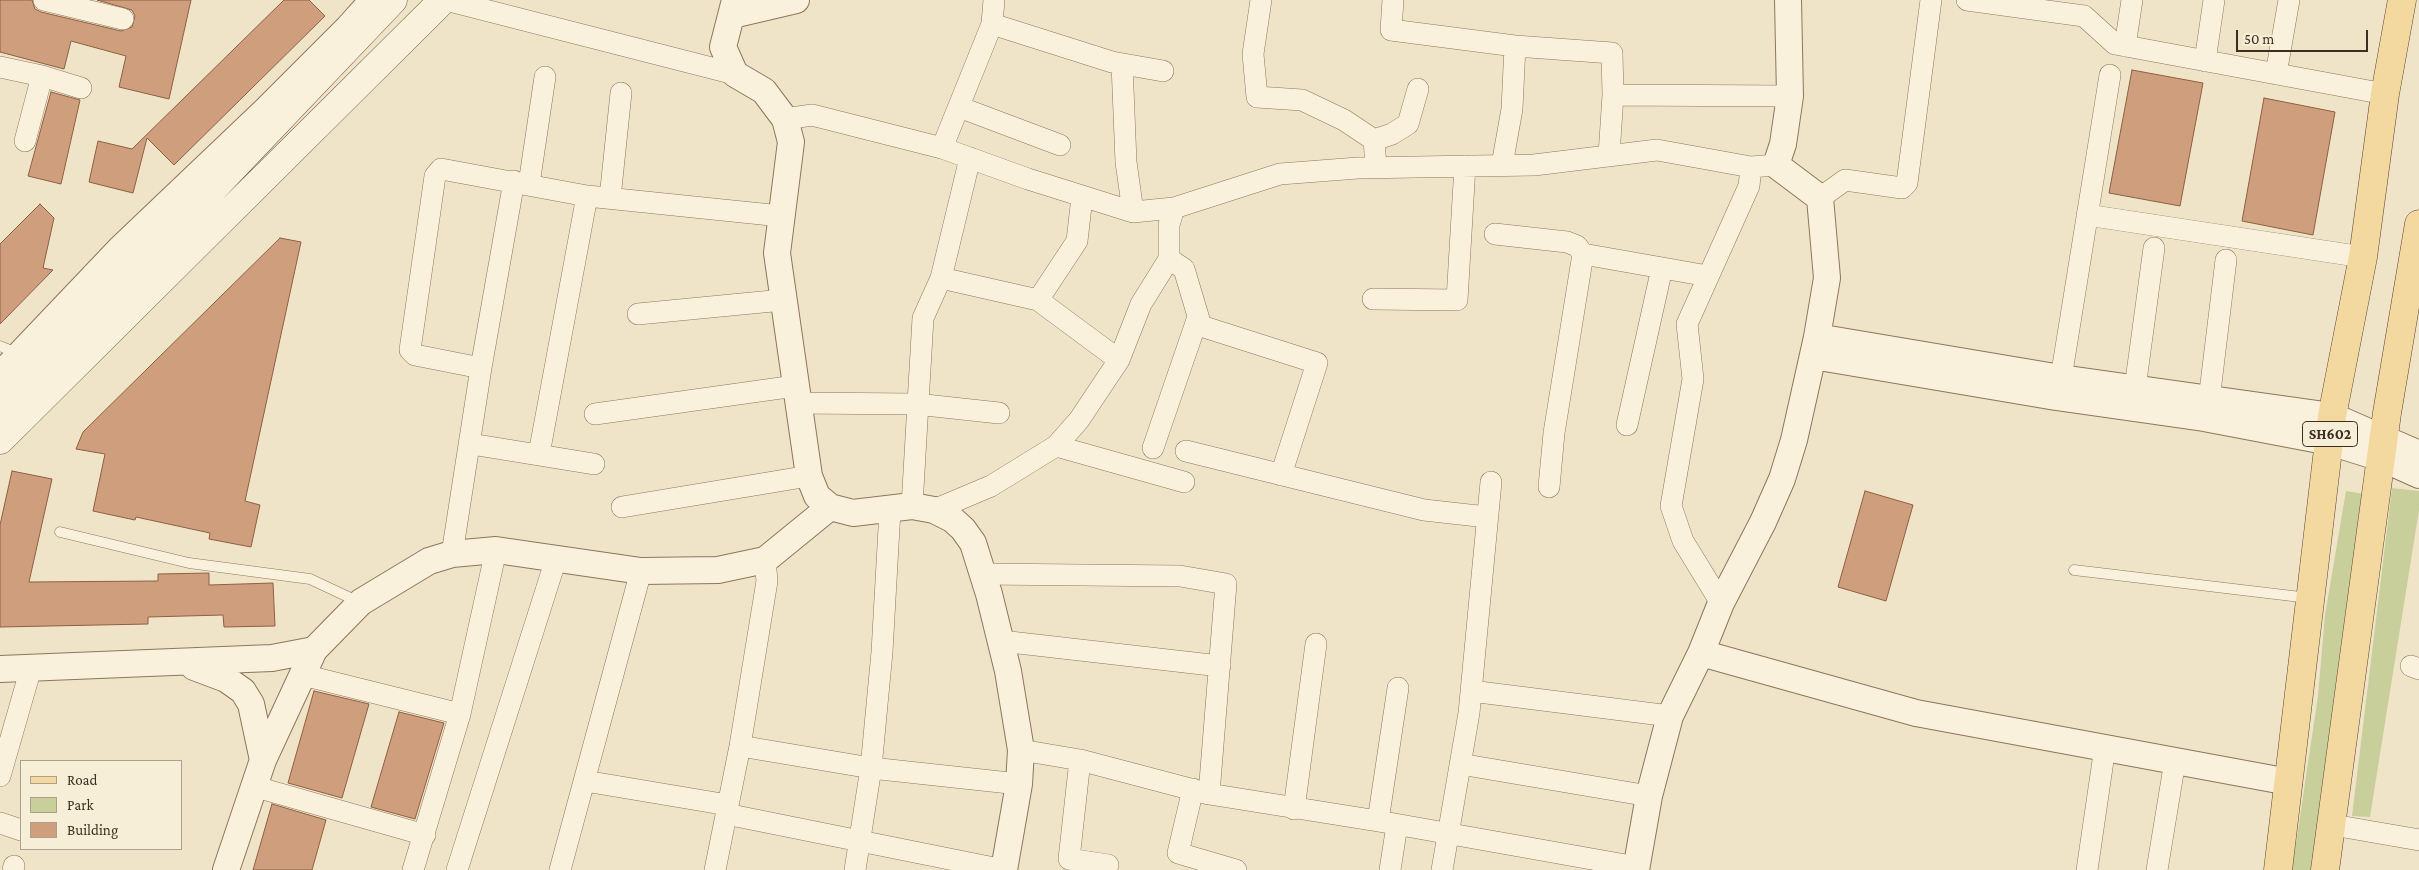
<!DOCTYPE html>
<style>
body{margin:0}
#map{position:relative;width:2419px;height:870px;overflow:hidden;background:#f0e4c8;font-family:"Crimson Pro",serif}
canvas{display:block}
.legend{position:absolute;left:20px;top:760px;width:162px;height:90px;box-sizing:border-box;background:#f7eed8;border:1px solid #ada18e;margin:0;padding:6px 9px;list-style:none;font-size:15px;color:#3d2e20}
.legend li{display:flex;align-items:center;gap:10px;height:25px}
.legend b{width:25px;border:1px solid #ada18e}
.scale{position:absolute;left:2236px;top:30px;width:132px;height:22px;box-sizing:border-box;border:2px solid #3d2e20;border-top:0;padding-left:6px;font-size:15px;line-height:18px;white-space:nowrap;color:#3d2e20;-webkit-text-stroke:4px #f7eed8;paint-order:stroke}
</style>
<div id="map">
<canvas width="2419" height="870"></canvas>
<ul class="legend">
<li><b style="height:6px;background:#f3d9a0"></b>Road</li>
<li><b style="height:14px;background:#c9cf9b"></b>Park</li>
<li><b style="height:14px;background:#cf9f7d"></b>Building</li>
</ul>
<div class="scale">50 m</div>
</div>
<script>
const c = document.querySelector('canvas').getContext('2d');
c.lineJoin = 'round';
function paint(path, color) { c.fillStyle = color; c.fill(path, 'evenodd'); }
const shape = rows => new Path2D(rows.map(r => 'M' + r).join(''));
function trace(path, color, width, dash) { c.strokeStyle = color; c.lineWidth = width; c.lineCap = dash ? 'butt' : 'round'; c.setLineDash(dash || []); c.stroke(path); }
function label(font, color, halo, rows, align = 'center') {
  c.font = font + ' "Crimson Pro",serif'; c.lineWidth = 4; c.setLineDash([]); c.textBaseline = 'middle'; c.strokeStyle = halo; c.fillStyle = color; for (const [text, x, y, turn = 0] of rows) {
    c.save(); c.translate(x, y); c.rotate((+turn || 0) * Math.PI / 180); c.textAlign = isNaN(turn) ? turn : align; if (halo) c.strokeText(text, 0, 0); c.fillText(text, 0, 0); c.restore();
  }
}
const green = shape([
 [2392,488,2419,491,2419,510,2370,817,2352,816],
 [2346,491,2364,494,2314,870,2292,870,2318,696,2325,615]
]);
const building = shape([
 [0,0,32,0,35,9,41,12,121,31,132,27,135,16,132,10,97,0,191,0,169,99,119,87,126,56,71,41,64,69,0,52,0,0],
 [284,0,309,0,325,16,174,165,147,138,133,193,89,182,98,141,132,149,284,0],
 [2132,70,2203,83,2180,206,2109,193,2132,70],
 [51,92,80,100,61,184,28,176,51,92],
 [2264,98,2335,112,2313,235,2242,221,2264,98],
 [40,204,54,218,43,268,53,270,0,324,0,244,40,204],
 [280,238,301,242,245,501,260,505,251,547,209,539,210,533,136,517,135,520,93,511,105,454,76,449,83,432,280,238],
 [12,471,52,479,29,582,158,581,158,574,209,573,209,585,273,583,275,626,224,627,223,615,148,617,148,624,0,627,0,525,12,471],
 [1865,491,1913,505,1886,601,1838,587,1865,491],
 [314,691,369,704,342,798,288,783,314,691],
 [399,712,444,723,415,819,371,807,399,712],
 [272,804,326,820,312,870,253,870,272,804]
]);
const service = shape([
 [0,346,17,353],
 [60,532,189,563,310,579,359,602],
 [2074,570,2309,598]
]);
const minor = shape([
 [44,0,123,19],
 [446,0,735,74],
 [1261,0,1253,54,1257,97,1302,100,1344,120,1374,140,1376,167],
 [1393,0,1391,30,1515,46,1612,53,1613,95,1609,155],
 [1967,0,2084,16,2115,44,2385,94],
 [992,24,1112,62,1163,71],
 [2125,46,2132,0],
 [2205,61,2214,0],
 [1122,64,1126,162,1133,212],
 [0,67,42,76,81,88],
 [2276,74,2289,0],
 [1613,95,1790,96],
 [959,107,1060,145],
 [785,119,812,115,942,148,1028,179,1133,212,1174,208],
 [1374,140,1392,134,1408,124,1418,89],
 [25,141,42,76],
 [942,148,992,24,994,0],
 [1502,165,1512,109,1515,46],
 [529,184,545,77],
 [610,198,621,93],
 [1820,198,1845,180,1902,188,1907,183,1931,0],
 [2087,215,2363,257],
 [1495,234,1567,242,1577,246,1583,254,1708,276],
 [1169,259,1184,269,1201,326,1317,363,1281,475],
 [941,278,1038,300,1119,360],
 [1373,299,1457,300,1465,166],
 [1038,300,1077,241,1082,197],
 [638,314,783,300],
 [481,368,415,355,410,350,435,176,441,169,587,196,781,216],
 [2061,378,2110,75],
 [2135,388,2154,248],
 [2209,400,2226,260],
 [797,403,916,404,999,413],
 [595,414,795,386],
 [1627,425,1662,268],
 [471,444,594,464],
 [1056,446,1184,482],
 [1153,448,1198,317],
 [1186,451,1424,510,1487,517],
 [539,454,587,196],
 [1549,487,1554,433,1583,254],
 [912,506,923,318,941,278,970,158],
 [622,507,809,476],
 [934,510,991,486,1056,446,1079,420,1119,360,1141,304,1169,259,1169,225,1174,208,1280,174,1358,168,1534,165,1657,150,1751,167,1776,165],
 [452,554,481,368,514,181],
 [983,574,1180,576,1226,584,1209,794],
 [1721,603,1683,541,1671,506,1693,379,1687,324,1749,186,1751,167],
 [1001,641,1220,666],
 [2411,666,2419,669],
 [303,675,460,714],
 [1471,691,1670,716],
 [740,746,871,768,1019,784],
 [1021,750,1080,760,1209,794,1378,821,1637,867],
 [1080,760,1069,859,1108,865],
 [1460,764,1649,796],
 [0,776,31,668],
 [585,781,728,805],
 [256,787,425,835],
 [1193,789,1178,853,1236,870],
 [1294,809,1316,644],
 [726,814,1004,870],
 [1378,821,1398,688],
 [0,823,21,830],
 [2333,825,2419,840],
 [13,870,14,866],
 [413,870,460,714,496,550],
 [457,870,556,559],
 [560,870,641,571],
 [715,870,740,746,767,581,765,560],
 [855,870,871,768,882,652,890,510],
 [1390,870,1397,825],
 [1442,870,1469,713,1491,482],
 [2087,870,2105,747],
 [2157,870,2175,761]
]);
const tertiary = shape([
 [735,0,723,47,735,74,764,91,785,119,791,142,777,253,809,476,817,496,830,507,853,513,912,506,934,510,952,519,963,529,973,543,989,594,1008,671,1021,750,1019,784,1004,870],
 [732,15,796,0],
 [1817,337,2061,378,2332,416,2419,454],
 [1813,356,2056,397,2204,418,2330,442,2381,458,2419,475],
 [0,375,120,249,265,111,348,28,373,0],
 [1701,653,1916,713,2289,782],
 [194,667,226,679,243,691,251,704,263,760],
 [0,669,272,658,314,650],
 [226,870,263,760,314,650,361,602,429,561,452,554,496,550,641,571,718,570,765,560,830,507],
 [1636,870,1649,796,1670,716,1701,653,1721,603,1763,522,1782,479,1794,440,1817,337,1827,278,1820,198,1776,165,1783,144,1790,96,1788,0]
]);
const secondary = shape([
 [0,406,192,211,393,0],
 [0,440,443,0]
]);
const primary = shape([
 [2278,870,2332,416,2363,257,2385,94,2402,0],
 [2325,870,2387,413,2419,224]
]);
const shields = [
 [2330,434,55]
];
const shieldNames = [
 ["SH602",2330,434]
];
paint(green, '#c9cf9b');
paint(building, '#cf9f7d');
trace(building, '#8d5f41', 1);
trace(service, '#8d765c', 11);
trace(minor, '#8d765c', 22);
trace(tertiary, '#8d765c', 28);
trace(secondary, '#6f573f', 29);
trace(primary, '#5b4430', 29);
trace(service, '#faf1dc', 10);
trace(minor, '#faf1dc', 21);
trace(tertiary, '#faf1dc', 26);
trace(secondary, '#faf1dc', 28);
trace(primary, '#f3d9a0', 28);
for (const [x, y, w] of shields) { const box = new Path2D(); box.roundRect(x - w / 2, y - 12.5, w, 25, 4); c.fillStyle = '#f7eed8'; c.fill(box); trace(box, '#3d2e20', 1); }
label('bold 15px', '#3d2e20', null, shieldNames);
</script>
